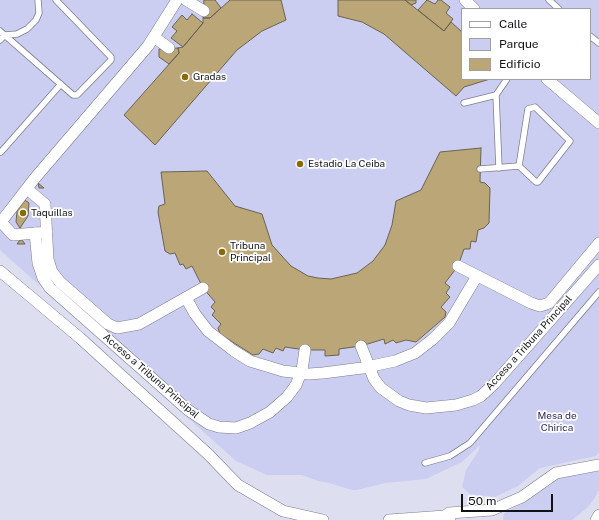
<!DOCTYPE html>
<style>
body{margin:0}
#map{position:relative;width:599px;height:520px;overflow:hidden;background:#dddff1;font-family:"Public Sans",sans-serif}
canvas{display:block}
.legend{position:absolute;left:461px;top:8px;width:130px;height:72px;box-sizing:border-box;background:#fff;border:1px solid #a0a0a3;margin:0;padding:5px 7px;list-style:none;font-size:12px;color:#111218}
.legend li{display:flex;align-items:center;gap:8px;height:20px}
.legend b{width:20px;border:1px solid #a0a0a3}
.scale{position:absolute;left:461px;top:494px;width:92px;height:18px;box-sizing:border-box;border:2px solid #111218;border-top:0;padding-left:5px;font-size:12px;line-height:14px;white-space:nowrap;color:#111218;-webkit-text-stroke:3px #fff;paint-order:stroke}
</style>
<div id="map">
<canvas width="599" height="520"></canvas>
<ul class="legend">
<li><b style="height:5px;background:#fff"></b>Calle</li>
<li><b style="height:11px;background:#cbcef0"></b>Parque</li>
<li><b style="height:11px;background:#baa677"></b>Edificio</li>
</ul>
<div class="scale">50 m</div>
</div>
<script>
const c = document.querySelector('canvas').getContext('2d');
c.lineJoin = 'round';
function paint(path, color) { c.fillStyle = color; c.fill(path, 'evenodd'); }
const shape = rows => new Path2D(rows.map(r => 'M' + r).join(''));
function trace(path, color, width, dash) { c.strokeStyle = color; c.lineWidth = width; c.lineCap = dash ? 'butt' : 'round'; c.setLineDash(dash || []); c.stroke(path); }
function label(font, color, halo, rows, align = 'center') {
  c.font = font + ' "Public Sans",sans-serif'; c.lineWidth = 3.5; c.setLineDash([]); c.textBaseline = 'middle'; c.strokeStyle = halo; c.fillStyle = color; for (const [text, x, y, turn = 0] of rows) {
    c.save(); c.translate(x, y); c.rotate((+turn || 0) * Math.PI / 180); c.textAlign = isNaN(turn) ? turn : align; if (halo) c.strokeText(text, 0, 0); c.fillText(text, 0, 0); c.restore();
  }
}
const green = shape([
 [0,0,599,0,599,452,596,456,540,468,518,486,495,497,470,494,462,487,466,470,479,450,480,445,462,462,426,479,385,483,357,490,352,490,329,483,318,481,302,475,267,475,236,461,0,250],
 [462,9,590,9,590,79,462,79],
 [599,471,599,490,594,499,587,508,572,520,503,520,504,513,520,505,556,480,565,476]
]);
const building = shape([
 [204,0,215,0,221,8,210,18,203,18,204,0],
 [230,0,281,0,286,20,262,31,237,50,155,145,124,115,179,53,178,48,183,47,203,23,203,18,210,18,230,0],
 [338,0,405,0,444,31,451,22,462,32,462,79,490,79,464,87,456,96,384,34,362,22,338,16,338,0],
 [405,0,416,0,416,3,411,5,405,0],
 [427,0,435,4,438,0,441,0,450,7,446,13,453,19,444,31,418,10,427,0],
 [192,14,203,23,183,47,171,38,177,31,172,27,182,15,187,20,192,14],
 [178,48,179,53,169,64,159,57,159,49,178,48],
 [481,148,480,182,485,183,490,188,489,223,484,228,478,230,476,242,471,241,470,249,464,249,458,266,445,283,450,287,446,293,450,297,441,307,446,312,445,317,416,342,406,340,396,343,393,340,385,344,384,339,361,346,339,349,339,355,325,356,325,350,305,350,285,347,283,351,276,348,273,353,263,349,259,354,253,355,220,334,218,328,221,324,212,315,215,311,211,307,215,302,203,288,192,266,186,269,183,264,180,265,175,253,170,254,165,251,158,212,159,206,165,204,161,172,207,171,235,206,262,214,272,245,291,266,308,276,318,278,331,279,357,273,373,261,385,245,392,225,396,201,421,190,440,152,481,148],
 [38,183,44,188,39,188,38,183],
 [25,200,29,203,28,216,20,228,16,222,17,211,25,200],
 [20,240,22,240,25,244,17,244,20,240]
]);
const lane = shape([
 [549,0,559,9],
 [0,31,73,95,77,95,111,60,111,57,56,0],
 [590,36,599,43],
 [0,40,5,35,17,34,27,29,36,20,39,13,38,0],
 [464,103,496,95],
 [1,152,61,84],
 [499,168,496,95,507,79],
 [480,169,519,166,536,182,538,182,570,141,535,107,528,109,519,166],
 [425,463,450,456,470,443,599,292]
]);
const street = shape([
 [186,0,204,11],
 [465,0,474,9],
 [154,37,169,48],
 [547,79,599,123],
 [27,189,45,204,48,259,52,272,60,282,108,324,117,328,139,324,203,288],
 [47,232,13,235,1,222,35,178,148,46,177,0],
 [35,233,38,263,43,278,50,288,188,410,209,424,219,427,236,428,250,423,270,412,287,397,296,385,302,370,305,350],
 [458,266,531,303,540,306,549,303,599,243],
 [0,271,80,338,208,454,238,485,283,511,323,520],
 [186,298,195,314,208,331,234,351,250,361,283,371,309,374,323,373,362,368,395,361,415,353,433,339,449,323,477,276],
 [361,346,374,379,381,388,399,401,409,405,426,408,456,405,473,400,481,396,494,384,599,265],
 [445,516,449,513,492,510,522,497,556,473,599,465],
 [389,520,445,516,450,518],
 [596,520,599,515]
]);
const markers = [
 [185,77,4,"#896a09"],
 [300,164,4,"#896a09"],
 [23,213,4,"#896a09"],
 [222,252,4,"#896a09"]
];
const poiNames = [
 ["Gradas",193,77],
 ["Estadio La Ceiba",308,164],
 ["Taquillas",31,213],
 ["Tribuna",230,246],
 ["Principal",230,258]
];
const streetNames = [
 ["Acceso a Tribuna Principal",529,343,-48],
 ["Acceso a Tribuna Principal",151,376,41]
];
const parkNames = [
 ["Mesa de",557,416],
 ["Chirica",557,428]
];
paint(green, '#cbcef0');
paint(building, '#baa677');
trace(building, '#6a6454', 1);
trace(lane, '#7d7e8f', 7);
trace(street, '#7d7e8f', 12);
trace(lane, '#fff', 5.5);
trace(street, '#fff', 11);
for (const [x, y, r, color] of markers) { const dot = new Path2D(); dot.arc(x, y, r, 0, 2 * Math.PI); c.fillStyle = color; c.fill(dot); trace(dot, '#fff', 1.5); }
label('10px', '#111218', '#fff', poiNames, 'left');
label('10px', '#111218', '#fff', streetNames);
label('10px', '#2e2b63', '#fff', parkNames);
</script>
